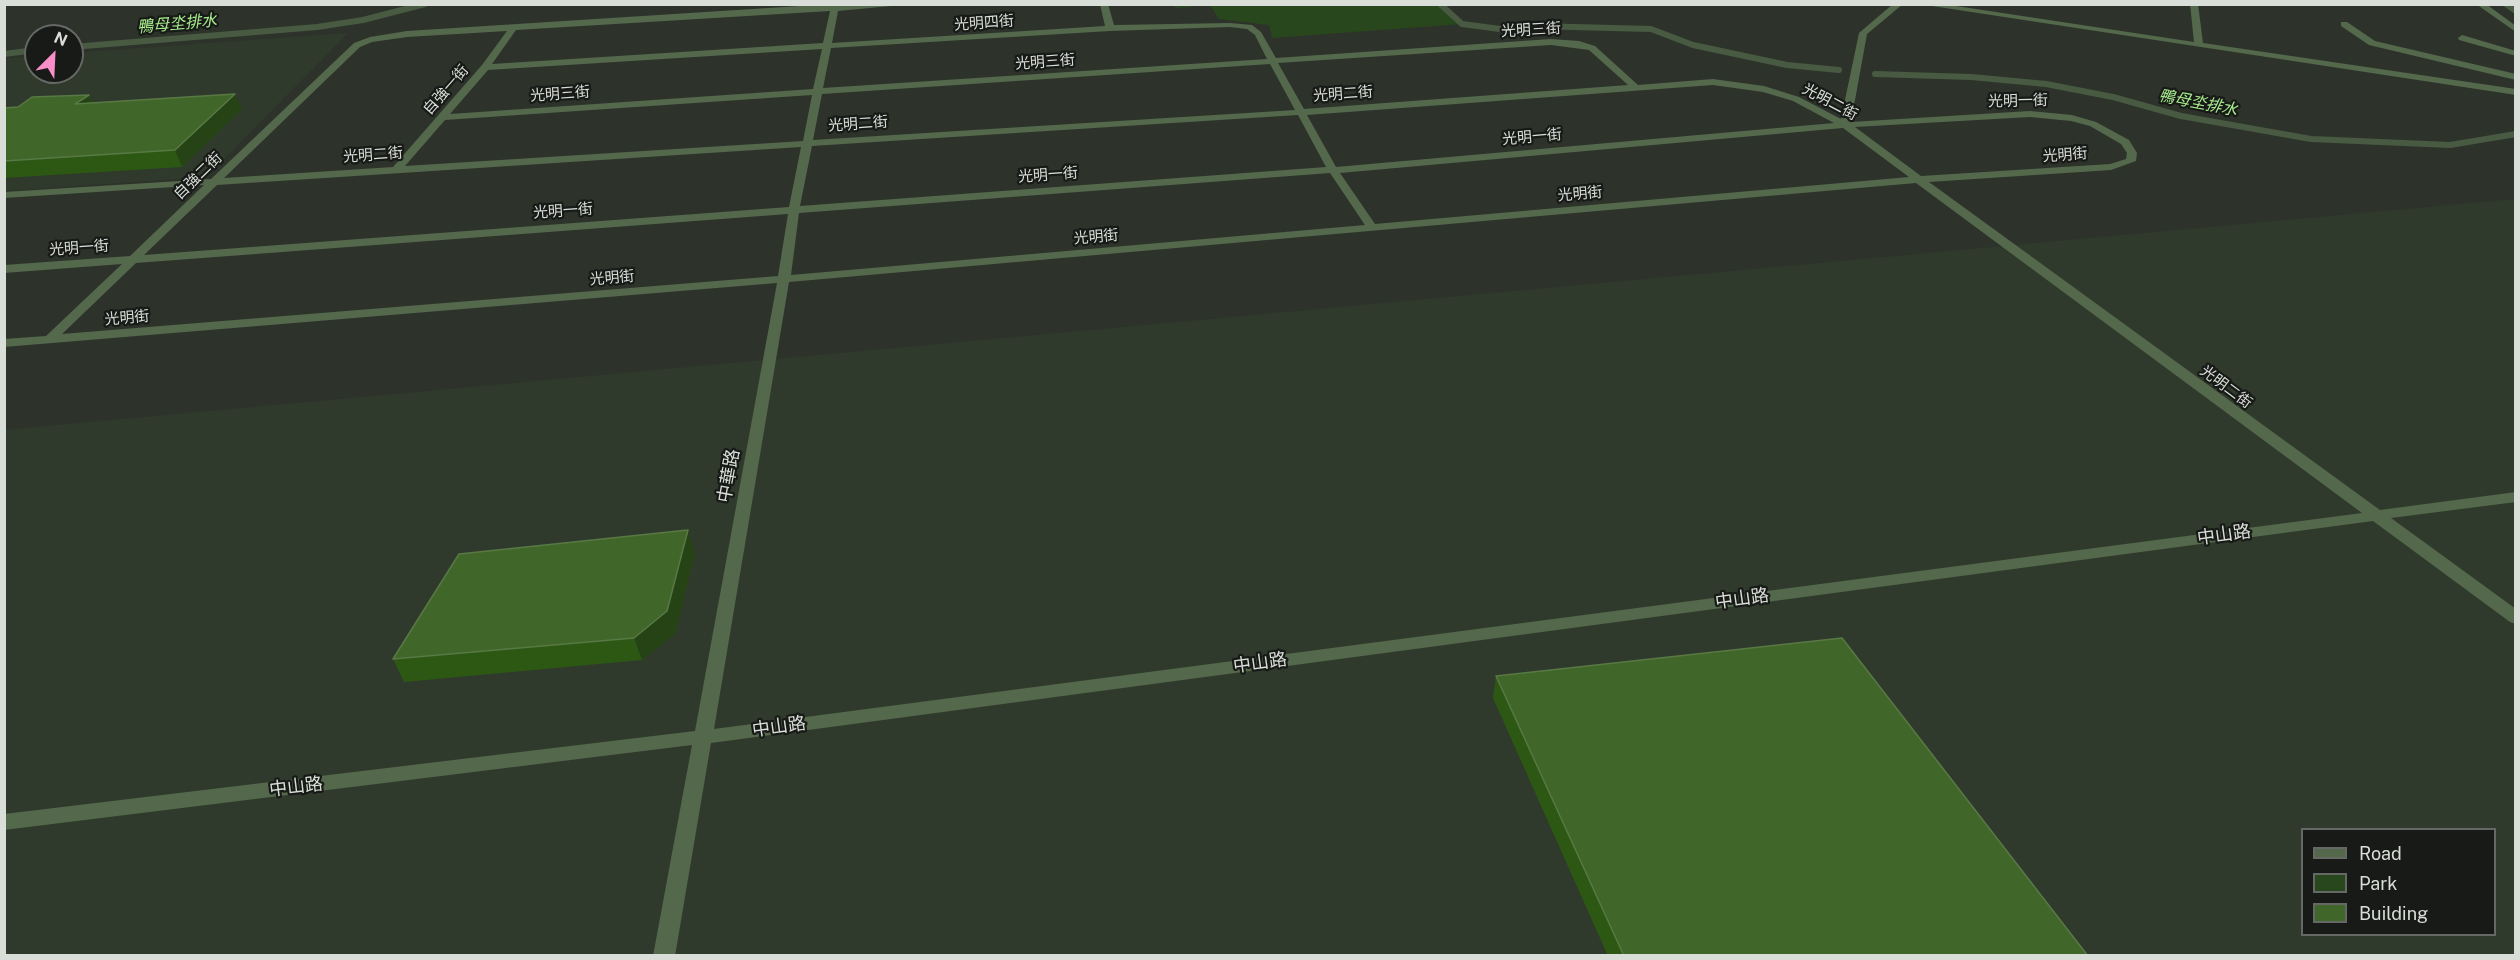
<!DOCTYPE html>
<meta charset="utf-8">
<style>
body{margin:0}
#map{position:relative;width:2520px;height:960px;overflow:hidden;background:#2d332b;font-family:"Public Sans",sans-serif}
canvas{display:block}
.frame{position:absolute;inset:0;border:6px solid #daded9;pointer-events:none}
.legend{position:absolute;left:2301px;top:828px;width:195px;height:108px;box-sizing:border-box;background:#171a16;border:2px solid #656864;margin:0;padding:8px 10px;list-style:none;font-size:18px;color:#daded9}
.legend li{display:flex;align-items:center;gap:12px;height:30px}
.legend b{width:30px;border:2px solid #656864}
.north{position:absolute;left:24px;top:24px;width:60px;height:60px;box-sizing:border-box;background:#171a16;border:2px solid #656864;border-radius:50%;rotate:24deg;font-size:16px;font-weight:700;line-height:24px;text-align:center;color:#daded9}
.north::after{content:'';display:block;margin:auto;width:21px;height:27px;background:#f98fc8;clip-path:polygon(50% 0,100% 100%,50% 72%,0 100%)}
</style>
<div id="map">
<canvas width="2520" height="960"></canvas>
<div class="frame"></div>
<ul class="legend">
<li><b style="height:8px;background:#54684c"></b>Road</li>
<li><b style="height:16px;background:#29471c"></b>Park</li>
<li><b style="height:16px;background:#406629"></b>Building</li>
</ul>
<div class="north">N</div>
</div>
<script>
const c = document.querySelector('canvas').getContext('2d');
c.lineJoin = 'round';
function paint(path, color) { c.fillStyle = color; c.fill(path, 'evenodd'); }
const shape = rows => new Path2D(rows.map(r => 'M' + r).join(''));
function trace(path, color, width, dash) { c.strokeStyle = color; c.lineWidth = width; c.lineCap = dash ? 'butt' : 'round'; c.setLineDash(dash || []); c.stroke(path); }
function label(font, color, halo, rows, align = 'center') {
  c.font = font + ' "Public Sans","Noto Sans TC",sans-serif'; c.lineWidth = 4.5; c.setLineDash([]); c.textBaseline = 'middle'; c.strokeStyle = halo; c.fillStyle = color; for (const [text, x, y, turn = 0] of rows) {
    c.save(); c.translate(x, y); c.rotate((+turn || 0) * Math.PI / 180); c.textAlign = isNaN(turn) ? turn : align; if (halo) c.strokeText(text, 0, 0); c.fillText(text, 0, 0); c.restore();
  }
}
const built = shape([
 [348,33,206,177,5,191,5,59,36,55,36,72,72,72,72,53],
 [2515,199,2515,955,5,955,4,430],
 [2302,830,2494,830,2494,934,2302,934]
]);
const green = shape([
 [1173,5,1440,5,1462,24,1272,38,1269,25,1219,19,1210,5,1176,8]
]);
const stream = shape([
 [1440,4,1462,24,1500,29,1535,26,1651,29,1693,45,1787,65,1839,70],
 [2506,4,2516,11],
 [72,47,317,27,363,20,425,4],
 [4,54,36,50],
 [1875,74,1971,77,2046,84,2113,97,2181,116,2311,139,2450,145,2516,134]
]);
const minor = shape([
 [831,4,912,4,838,11,832,43,1105,26,1100,4,1108,4,1114,25,1230,23,1252,25,1261,32,1276,58,1551,39,1579,41,1595,46,1638,85,1713,79,1764,86,1799,97,1841,119,1859,33,1893,4,1903,4,1867,34,1851,122,2030,111,2072,115,2096,122,2129,140,2137,153,2136,161,2111,170,1929,182,2380,510,2516,492,2516,502,2391,518,2516,609,2516,624,2510,622,2373,521,711,743,675,956,653,956,692,745,4,830,4,814,695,731,777,283,4,347,4,339,46,336,122,264,4,273,4,265,130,256,204,185,4,198,4,192,211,179,354,43,370,37,407,31,831,4],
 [830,11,823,43,492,64,516,30,830,11],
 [1230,27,1247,29,1255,35,1267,59,823,88,831,48,1110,31,1230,27],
 [507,31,482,65,393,167,224,178,360,47,372,42,407,37,507,31],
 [1551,45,1589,50,1628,85,1304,109,1278,63,1551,45],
 [822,49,813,89,450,114,488,70,822,49],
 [1270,64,1295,110,813,140,822,94,1270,64],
 [1713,85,1763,92,1793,101,1834,123,1336,167,1307,115,1713,85],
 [812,95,803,141,405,166,445,120,812,95],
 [1298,115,1326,167,800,206,812,146,1298,115],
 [2030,117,2071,121,2090,126,2121,144,2127,153,2126,159,2110,164,1921,176,1855,127,2030,117],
 [1843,128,1909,177,1375,224,1340,173,1843,128],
 [801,147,789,207,144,255,217,185,801,147],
 [1330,173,1365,225,791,275,799,213,1330,173],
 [1916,183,2362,513,714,729,789,282,1916,183],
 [788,214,778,276,62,334,136,263,788,214],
 [1919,4,1943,4,2194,42,2190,4,2198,4,2203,43,2516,89,2516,95,1919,4],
 [2476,4,2486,4,2516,26,2516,32,2476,4],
 [2341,22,2347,22,2375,41,2516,74,2516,80,2369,45,2341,26,2341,22],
 [2462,35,2516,51,2516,56,2459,40,2458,38,2462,35]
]);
const wall = shape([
 [89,95,93,103,242,109,182,167,4,178,4,108,18,107],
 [695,552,675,634,642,660,404,682,393,659],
 [1496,676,2088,956,1608,956,1493,698]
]);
const shadedWall = shape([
 [235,94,242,109,182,167,175,150],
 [89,95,97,110,75,104],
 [688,530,695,552,675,634,642,660,634,638]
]);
const building = shape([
 [235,94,175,150,4,161,4,108,18,107,32,97,89,95,75,104,235,94],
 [688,530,667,611,634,638,393,659,459,554,688,530],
 [1842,638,2088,956,1624,956,1496,676,1842,638]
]);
const farStreetnames = [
 ["光明四街",984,23,-4],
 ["光明三街",1531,30,-3],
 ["光明三街",1045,62,-4],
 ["自強一街",446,90,-49],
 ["光明三街",560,94,-4],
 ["光明二街",1343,94,-4],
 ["光明一街",2018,101,-1],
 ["光明二街",1830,102,28],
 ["光明二街",858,124,-4],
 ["光明一街",1532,137,-5],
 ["光明二街",373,155,-4],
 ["光明街",2065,155,-4],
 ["光明一街",1048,175,-4],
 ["自強二街",198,176,-44],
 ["光明街",1580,194,-5],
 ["光明一街",563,211,-4],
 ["光明街",1096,237,-5],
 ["光明一街",79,248,-4],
 ["光明街",612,278,-5],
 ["光明街",127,318,-5],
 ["光明二街",2226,387,37]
];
const farWaternames = [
 ["鴨母坔排水",177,24,-5],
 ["鴨母坔排水",2198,103,11]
];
const streetNames = [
 ["中華路",729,476,-80],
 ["中山路",2224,535,-8],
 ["中山路",1742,599,-8],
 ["中山路",1260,663,-8],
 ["中山路",779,727,-8],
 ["中山路",296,787,-7]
];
paint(built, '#303a2c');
paint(green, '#29471c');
trace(stream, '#485a41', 6);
paint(minor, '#54684c');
paint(wall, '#2d5814');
paint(shadedWall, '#254314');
paint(building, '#406629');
trace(building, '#587945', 1.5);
label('15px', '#daded9', '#171a16', farStreetnames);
label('italic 16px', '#a8ec8e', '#171a16', farWaternames);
label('18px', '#daded9', '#171a16', streetNames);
</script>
